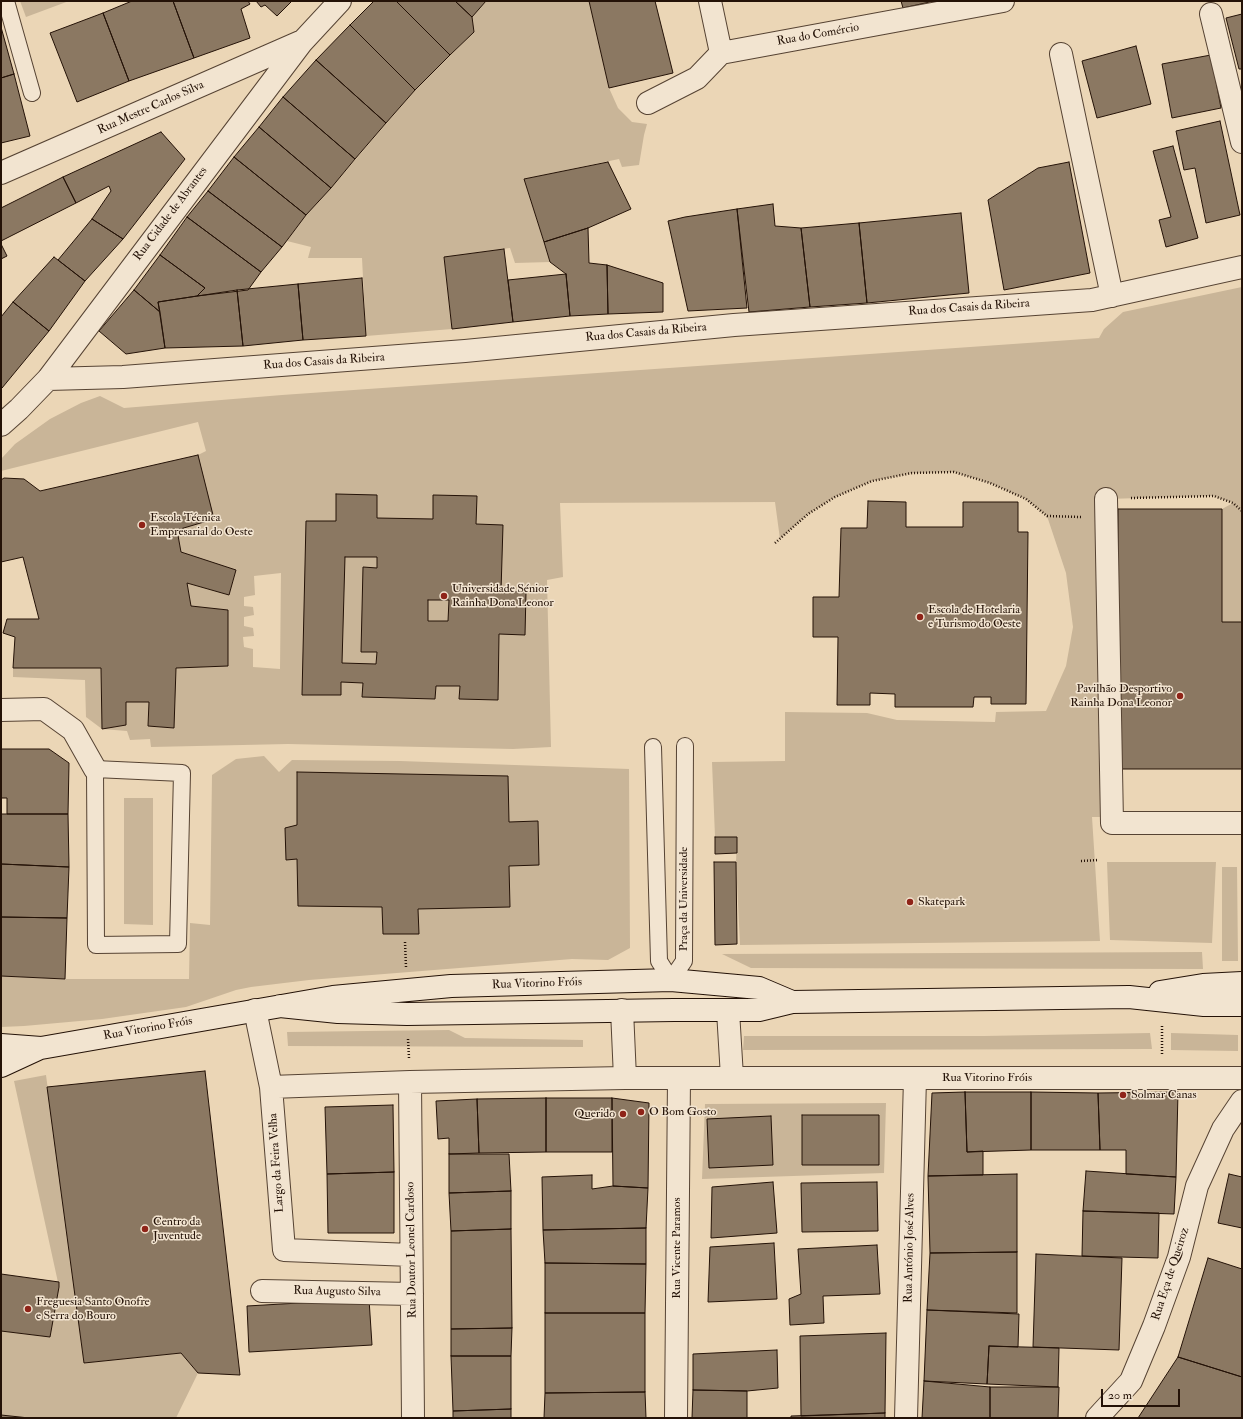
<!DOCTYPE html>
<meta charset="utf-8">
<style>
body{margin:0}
#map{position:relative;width:1243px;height:1419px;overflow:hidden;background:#ebd6b6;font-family:"IM FELL Double Pica",serif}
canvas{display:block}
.frame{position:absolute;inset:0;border:2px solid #241207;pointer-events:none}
.scale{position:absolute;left:1101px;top:1389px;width:79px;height:18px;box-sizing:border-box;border:2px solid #241207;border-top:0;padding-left:5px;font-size:12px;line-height:14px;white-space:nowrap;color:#241207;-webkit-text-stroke:3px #f2e4d0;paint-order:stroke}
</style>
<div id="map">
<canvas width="1243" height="1419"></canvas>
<div class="frame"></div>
<div class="scale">20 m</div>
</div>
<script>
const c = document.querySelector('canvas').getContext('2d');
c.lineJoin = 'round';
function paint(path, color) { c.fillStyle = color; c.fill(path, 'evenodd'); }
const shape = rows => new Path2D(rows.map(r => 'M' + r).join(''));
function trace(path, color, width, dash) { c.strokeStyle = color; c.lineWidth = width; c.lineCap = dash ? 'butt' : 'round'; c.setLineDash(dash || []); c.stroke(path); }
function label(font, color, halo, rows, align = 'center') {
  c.font = font + ' "IM FELL Double Pica",serif'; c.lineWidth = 3; c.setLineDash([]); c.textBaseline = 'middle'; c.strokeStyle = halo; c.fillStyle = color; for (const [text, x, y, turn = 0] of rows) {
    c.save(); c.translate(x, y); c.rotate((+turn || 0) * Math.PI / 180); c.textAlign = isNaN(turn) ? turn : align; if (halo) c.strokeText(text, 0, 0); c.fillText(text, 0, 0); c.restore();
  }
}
const green = shape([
 [20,1,69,1,26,17],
 [486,1,589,1,609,88,618,108,632,122,647,124,644,135,639,165,622,167,619,159,524,179,550,262,515,263,510,248,444,257,452,329,366,336,362,258,308,258,311,247,287,241,306,215,331,188,415,90,474,32,472,17],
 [1242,287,1242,622,1222,622,1222,509,1233,503,1213,496,1106,499,1098,711,1101,817,1092,817,1100,941,740,945,736,862,737,837,715,837,712,762,785,761,785,712,867,713,897,720,995,722,996,712,1046,711,1066,666,1073,627,1066,573,1047,516,1026,499,990,483,954,472,912,473,872,481,835,497,808,514,780,539,775,502,560,503,563,577,547,580,551,747,513,749,288,744,151,747,150,739,130,740,127,731,102,729,86,717,85,680,13,677,13,668,101,668,102,729,126,725,126,702,149,702,148,726,173,728,176,668,228,666,228,610,191,606,187,583,229,595,236,571,181,552,177,530,198,455,206,451,198,422,1,471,1,459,15,444,50,419,81,403,100,396,124,408,282,395,1099,338,1104,329,1123,312],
 [281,573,280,669,253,667,253,649,244,647,243,637,254,636,253,628,244,626,244,617,254,615,253,607,244,606,244,597,255,595,254,576],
 [264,756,279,772,292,760,400,761,629,769,630,948,608,960,572,959,309,980,251,987,236,990,186,1007,102,1019,24,1026,1,1027,1,976,65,979,189,979,190,923,210,925,212,775,236,759],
 [124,798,153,798,153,925,124,924],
 [1107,862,1216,862,1212,943,1110,940],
 [1222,867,1237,867,1238,961,1222,961],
 [1202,952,1203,969,751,968,722,954],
 [449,1030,465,1038,583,1040,583,1047,288,1046,287,1032],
 [1150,1033,1152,1049,743,1050,744,1036,984,1036],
 [1171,1033,1238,1035,1238,1051,1171,1050],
 [46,1075,84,1363,181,1353,198,1373,176,1418,29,1418,1,1415,1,1331,50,1337,59,1287,14,1081],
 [886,1103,884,1173,702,1179,705,1104]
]);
const building = shape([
 [132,1,173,1,194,58,129,81,103,13,132,1],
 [173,1,248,1,250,4,241,9,250,38,194,58,173,1],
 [256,1,292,1,277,16,265,5,261,7,256,1],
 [374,1,396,1,450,55,415,90,350,25,374,1],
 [396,1,455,1,472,17,474,32,450,55,396,1],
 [455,1,486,1,472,17,455,1],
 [589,1,655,1,673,73,609,88,589,1],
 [901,1,934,1,903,8,901,1],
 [103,13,129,81,77,102,50,33,103,13],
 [1242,14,1242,69,1239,69,1226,18,1242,14],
 [350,25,415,90,386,123,316,60,350,25],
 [1,27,14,74,1,78,1,27],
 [1136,46,1151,104,1097,118,1082,61,1136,46],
 [1211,55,1221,108,1172,118,1162,64,1211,55],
 [316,60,386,123,355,159,283,97,316,60],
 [14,74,30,136,1,143,1,78,14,74],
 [283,97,355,159,331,188,259,127,283,97],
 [1220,121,1240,215,1206,223,1195,168,1184,170,1176,131,1220,121],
 [259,127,331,188,306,215,234,157,259,127],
 [161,132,185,159,123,239,92,219,111,191,109,186,76,203,63,177,161,132],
 [1173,146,1198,238,1166,247,1159,220,1171,217,1153,151,1173,146],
 [234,157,306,215,282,247,208,191,234,157],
 [608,162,631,209,588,228,544,242,524,179,608,162],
 [1069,162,1090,273,1004,290,988,200,1038,168,1069,162],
 [63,177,76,203,1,241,1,208,63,177],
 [208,191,282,247,261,272,187,217,208,191],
 [773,204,775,226,801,228,810,307,749,312,737,209,773,204],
 [737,209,747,308,688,311,668,221,685,217,737,209],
 [961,213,969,293,867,303,859,223,961,213],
 [187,217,261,272,248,290,197,296,205,288,160,255,187,217],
 [92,219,123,239,85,281,58,260,92,219],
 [859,223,867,303,810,307,801,228,859,223],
 [588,228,589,263,607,265,608,314,570,316,566,274,550,262,544,242,588,228],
 [1,244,7,256,1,259,1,244],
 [504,249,513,322,452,329,444,257,504,249],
 [160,255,205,288,197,296,158,302,160,312,134,290,160,255],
 [54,257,85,281,49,331,13,302,54,257],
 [607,265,663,283,663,312,608,314,607,265],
 [566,274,570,316,513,322,508,280,566,274],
 [362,278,366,336,303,340,298,284,362,278],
 [298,284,303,340,243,346,237,290,298,284],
 [134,290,160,312,165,348,126,354,99,331,134,290],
 [237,290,243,346,165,348,158,302,237,290],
 [13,302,49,331,2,388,1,386,1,317,13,302],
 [198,455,214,519,177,530,181,552,236,570,229,595,187,583,191,606,228,610,228,666,176,668,174,728,148,726,149,702,126,702,126,725,102,729,101,668,13,668,15,637,3,633,7,619,39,619,23,557,1,562,1,480,4,478,24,479,40,491,198,455],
 [336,494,377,495,377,518,433,519,433,495,477,496,476,524,503,525,501,591,526,592,525,635,499,634,498,700,459,699,460,686,436,686,435,699,362,697,363,683,341,682,341,695,302,695,306,521,336,521,336,494],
 [345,557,377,557,377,568,363,567,361,652,377,652,376,664,342,663,345,557],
 [428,600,449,600,448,621,428,621,428,600],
 [868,501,906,502,906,527,963,527,963,502,1018,502,1018,532,1028,532,1026,704,991,704,991,697,974,697,973,707,895,707,895,694,870,693,870,705,837,705,838,637,813,637,813,597,839,597,841,528,867,528,868,501],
 [1118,509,1222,509,1222,622,1242,622,1242,769,1118,769,1118,509],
 [1,749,49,749,69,763,68,814,7,814,7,798,1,798,1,749],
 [297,772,508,776,509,822,538,821,539,865,509,866,510,907,418,909,419,934,383,934,382,907,298,906,297,859,286,860,285,828,297,825,297,772],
 [1,814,68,814,69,867,1,864,1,814],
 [715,837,737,837,737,853,715,854,715,837],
 [714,862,736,862,737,944,715,945,714,862],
 [1,864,69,867,67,918,1,917,1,864],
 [1,917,67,918,65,979,1,976,1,917],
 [205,1071,240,1375,198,1373,181,1353,84,1363,47,1087,205,1071],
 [965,1092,1031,1092,1031,1150,967,1152,965,1092],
 [965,1092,967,1152,983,1151,983,1175,928,1176,932,1093,965,1092],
 [1031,1092,1098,1093,1100,1150,1031,1150,1031,1092],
 [1178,1092,1176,1177,1126,1174,1126,1150,1100,1150,1098,1093,1178,1092],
 [546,1098,612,1098,612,1152,546,1152,546,1098],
 [546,1098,546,1152,479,1153,477,1099,546,1098],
 [612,1098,649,1103,648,1188,613,1186,612,1098],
 [477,1099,479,1153,449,1154,449,1138,438,1139,436,1101,477,1099],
 [393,1105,394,1172,327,1174,325,1107,393,1105],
 [802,1115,879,1115,879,1165,802,1165,802,1115],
 [771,1116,773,1165,709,1168,707,1119,771,1116],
 [449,1154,509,1154,511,1191,449,1193,449,1154],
 [1086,1171,1176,1177,1174,1214,1083,1211,1086,1171],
 [394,1172,394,1233,328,1233,327,1174,394,1172],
 [1017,1174,1017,1252,930,1253,928,1176,1017,1174],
 [1229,1174,1242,1177,1242,1228,1218,1223,1229,1174],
 [592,1175,592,1189,613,1186,648,1188,646,1228,543,1230,542,1177,592,1175],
 [773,1182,777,1233,711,1238,712,1187,773,1182],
 [877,1182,878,1231,802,1232,801,1183,877,1182],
 [511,1191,511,1229,451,1231,449,1193,511,1191],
 [1083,1211,1159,1213,1158,1258,1082,1256,1083,1211],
 [646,1228,646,1264,545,1263,543,1230,646,1228],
 [511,1229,512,1328,451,1329,451,1231,511,1229],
 [774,1243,777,1299,708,1302,710,1247,774,1243],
 [877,1245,880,1294,823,1296,824,1323,790,1325,789,1299,801,1294,798,1249,877,1245],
 [1017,1252,1017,1313,927,1310,930,1253,1017,1252],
 [1036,1254,1122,1258,1119,1350,1033,1347,1036,1254],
 [1208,1258,1242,1269,1242,1377,1178,1357,1208,1258],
 [545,1263,646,1264,645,1313,545,1313,545,1263],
 [1,1274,59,1282,59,1287,50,1337,1,1331,1,1274],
 [369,1299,372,1345,249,1352,247,1306,369,1299],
 [927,1310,1019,1314,1018,1347,989,1346,987,1384,924,1381,927,1310],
 [545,1313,645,1313,645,1392,545,1393,545,1313],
 [512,1328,511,1356,451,1356,451,1329,512,1328],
 [886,1333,885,1413,801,1416,800,1336,886,1333],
 [989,1346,1059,1348,1058,1387,987,1384,989,1346],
 [777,1350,778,1388,747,1391,693,1390,693,1354,777,1350],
 [451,1356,511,1356,511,1409,453,1411,451,1356],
 [1178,1357,1242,1377,1242,1418,1138,1418,1178,1357],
 [924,1381,990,1387,990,1418,922,1418,924,1381],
 [990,1387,1059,1387,1058,1418,990,1418,990,1387],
 [693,1390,747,1391,747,1418,692,1418,693,1390],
 [645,1392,646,1418,544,1418,545,1393,645,1392],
 [511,1409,511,1418,453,1418,453,1411,511,1409],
 [885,1413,885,1418,791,1418,791,1416,885,1413],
 [1,1415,29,1418,1,1418,1,1415]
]);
const path = shape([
 [1131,498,1214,496,1233,503,1242,511],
 [775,543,808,514,835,497,872,481,912,473,954,472,990,483,1026,499,1047,516,1081,517],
 [1081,861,1099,860],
 [405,942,406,967],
 [1162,1026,1162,1055],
 [408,1039,409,1058]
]);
const lane = shape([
 [6,1,32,93],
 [653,747,659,961,671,980,684,961,685,746],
 [95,769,182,773,178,944,96,945,95,769]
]);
const street = shape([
 [710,1,721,53],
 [1211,14,1242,142],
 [1061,54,1112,296],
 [648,103,697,78,721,53,1003,1],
 [1,173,300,42],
 [48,379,123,377,465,351,734,325,1092,300,1242,267],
 [1,425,19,409,48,379,302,42,340,1],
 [1106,499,1112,823,1242,823],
 [1,710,44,709,73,730,95,769],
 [255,1010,271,1087,284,1250,411,1255],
 [622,1010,625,1078],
 [728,1011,732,1077],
 [410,1082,413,1418],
 [271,1087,410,1082,625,1078,1242,1078],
 [262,1291,412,1294],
 [676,1418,679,1078],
 [906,1418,915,1078],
 [1097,1418,1131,1381,1154,1326,1179,1257,1197,1186,1223,1129,1242,1101]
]);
const secondary = shape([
 [1160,992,1203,985,1242,983],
 [280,1006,338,1012,407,1014,674,1010,759,1010,792,1002,1129,997,1204,1005,1242,1005],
 [1,1045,41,1048,333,997,451,986,671,980,759,988,792,1002],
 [1,1066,40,1048]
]);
const markers = [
 [142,525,4,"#8f2418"],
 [444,596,4,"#8f2418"],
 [920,617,4,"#8f2418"],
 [1180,696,4,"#8f2418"],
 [910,902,4,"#8f2418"],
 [1123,1095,4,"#8f2418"],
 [641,1112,4,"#8f2418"],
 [623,1114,4,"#8f2418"],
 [145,1229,4,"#8f2418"],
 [28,1309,4,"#8f2418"]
];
const streetNames = [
 ["Rua do Comércio",818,35,-10],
 ["Rua Mestre Carlos Silva",151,108,-24],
 ["Rua Cidade de Abrantes",171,214,-53],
 ["Rua dos Casais da Ribeira",969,308,-4],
 ["Rua dos Casais da Ribeira",646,333,-5],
 ["Rua dos Casais da Ribeira",324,362,-4],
 ["Praça da Universidade",684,899,-90],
 ["Rua Vitorino Fróis",537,984,-2],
 ["Rua Vitorino Fróis",148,1029,-10],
 ["Rua Vitorino Fróis",987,1078],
 ["Largo da Feira Velha",277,1163,-94],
 ["Rua Vicente Paramos",677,1248,-90],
 ["Rua António José Alves",910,1248,-89],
 ["Rua Doutor Leonel Cardoso",412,1250,-91],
 ["Rua Eça de Queiroz",1171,1274,-72],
 ["Rua Augusto Silva",337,1292,1]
];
const poiNames = [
 ["Escola Técnica",150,518],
 ["Empresarial do Oeste",150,532],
 ["Universidade Sénior",452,589],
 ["Rainha Dona Leonor",452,603],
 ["Escola de Hotelaria",928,610],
 ["e Turismo do Oeste",928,624],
 ["Pavilhão Desportivo",1172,689,"right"],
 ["Rainha Dona Leonor",1172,703,"right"],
 ["Skatepark",918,902],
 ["Solmar Canas",1131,1095],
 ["O Bom Gosto",649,1112],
 ["Querido",615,1114,"right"],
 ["Centro da",153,1222],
 ["Juventude",153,1236],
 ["Freguesia Santo Onofre",36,1302],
 ["e Serra do Bouro",36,1316]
];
paint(green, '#c9b598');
paint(building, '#8b7862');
trace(building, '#241207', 1);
trace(lane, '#564333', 18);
trace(street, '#564333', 24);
trace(secondary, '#241207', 24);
trace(path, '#241207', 2.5, [1, 2]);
trace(lane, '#f2e4d0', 16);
trace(street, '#f2e4d0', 22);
trace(secondary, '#f2e4d0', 22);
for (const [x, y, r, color] of markers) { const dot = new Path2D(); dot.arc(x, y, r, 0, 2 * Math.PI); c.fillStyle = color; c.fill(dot); trace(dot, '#f2e4d0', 1.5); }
label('12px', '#241207', '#f2e4d0', streetNames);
label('12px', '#241207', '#f2e4d0', poiNames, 'left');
</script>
